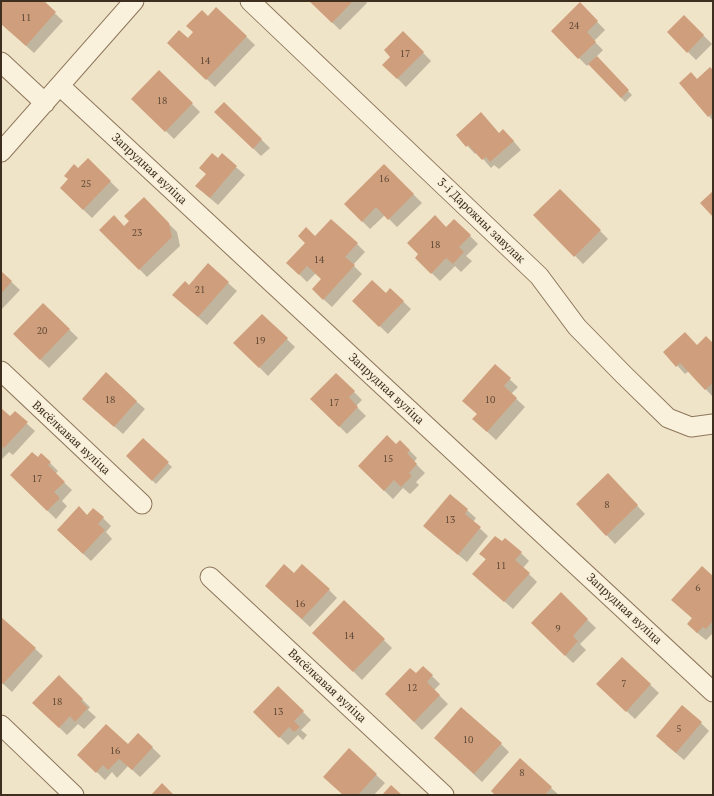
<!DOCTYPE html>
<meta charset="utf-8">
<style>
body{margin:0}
#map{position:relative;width:714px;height:796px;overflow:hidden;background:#f0e4c8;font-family:"PT Serif",serif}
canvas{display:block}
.frame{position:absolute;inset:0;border:2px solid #3d2e20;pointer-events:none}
</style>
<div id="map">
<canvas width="714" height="796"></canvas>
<div class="frame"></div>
</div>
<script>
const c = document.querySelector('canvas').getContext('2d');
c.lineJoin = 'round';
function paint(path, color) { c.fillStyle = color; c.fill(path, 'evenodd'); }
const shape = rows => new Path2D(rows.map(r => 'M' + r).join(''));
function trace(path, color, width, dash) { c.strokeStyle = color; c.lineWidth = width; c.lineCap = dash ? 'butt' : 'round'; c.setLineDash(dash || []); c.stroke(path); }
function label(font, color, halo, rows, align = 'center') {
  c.font = font + ' "PT Serif",serif'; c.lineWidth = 3; c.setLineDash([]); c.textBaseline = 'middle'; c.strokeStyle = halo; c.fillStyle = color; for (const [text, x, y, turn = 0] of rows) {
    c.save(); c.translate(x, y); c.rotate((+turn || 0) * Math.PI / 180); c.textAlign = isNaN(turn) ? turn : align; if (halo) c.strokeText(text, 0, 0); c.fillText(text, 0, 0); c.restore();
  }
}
const shadow = shape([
 [1,1,42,1,63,21,34,53,1,23],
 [310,1,366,1,367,3,340,30],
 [580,4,605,30,594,41,603,50,596,57,632,95,625,102,589,64,587,66,552,31],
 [216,8,255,45,215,87,177,50],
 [684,16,712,44,696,60,668,32],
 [403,32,431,61,406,87,384,65,391,57],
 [159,71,200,112,174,139,133,99],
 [713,71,713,121,709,116,697,80],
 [224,103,270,148,261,156,216,112],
 [499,134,511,138,521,150,499,169,494,165,491,168,477,152,475,154,457,135],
 [222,155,245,175,218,205,205,194],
 [88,160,119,190,92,218,69,196,78,170],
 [384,165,422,203,397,227,385,215,370,229,345,204],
 [560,190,608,239,583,264,535,215],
 [144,199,177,232,180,246,147,277,101,230,125,227,130,221],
 [454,220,478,244,466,256,472,261,461,272,455,266,440,281,416,258],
 [316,237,357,244,365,252,353,265,362,274,332,307,321,297,322,279,316,273,307,282,296,271],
 [208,265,237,291,207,325,182,303,189,286],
 [1,272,20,290,1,310],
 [390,289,411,309,388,334,353,301,386,294],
 [43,304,78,338,49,368,14,334],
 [262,315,295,347,268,376,235,343],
 [685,333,697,346,713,344,713,397,689,371,685,374,665,352],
 [495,366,518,387,511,394,525,407,496,440,482,427,478,414],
 [106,374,145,409,123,434,92,407],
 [336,374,362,400,356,406,366,416,347,434,312,399],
 [1,409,10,418,15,413,35,431,13,455,9,452,1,460],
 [143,440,172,467,156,484,127,456],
 [400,441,417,458,414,462,425,473,416,482,419,485,410,494,403,488,393,499,367,474],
 [38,458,50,463,58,471,55,474,72,490,62,501,67,506,56,519,19,483],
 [616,483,645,514,615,544,577,504],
 [450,495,476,518,473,522,488,536,467,562,433,534],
 [88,516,103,518,111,526,106,532,112,539,91,561,66,538],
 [521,553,529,561,523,568,537,582,513,609,482,582,486,560,481,554],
 [294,574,329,590,337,598,310,627,274,594],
 [713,577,713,635,712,634,706,640,696,632,693,619,681,608],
 [561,594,596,628,580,644,586,650,573,663,532,623],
 [344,601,392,648,362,680,314,633],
 [1,618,43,656,12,692,1,682],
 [622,658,659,693,635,719,606,692],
 [423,667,440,684,434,690,448,704,422,730,386,694,416,674],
 [59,677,90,707,88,710,96,717,84,729,78,724,67,735,42,711],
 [278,687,311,720,301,730,307,735,303,740,298,735,288,745,254,712],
 [701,723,709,731,684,760,665,744],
 [138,734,161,756,140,777,128,766,117,778,112,772,105,780,79,755,128,745],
 [435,738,501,744,509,752,482,782],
 [349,750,385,783,374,795,344,795],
 [551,788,559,795,496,795]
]);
const building = shape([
 [1,1,44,1,56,12,26,46,1,24],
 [309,1,353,1,332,23],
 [580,2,598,21,587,32,596,42,578,59,551,31],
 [216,7,247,36,206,80,167,43,179,30,188,38,193,32,186,26,202,10,208,16],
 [684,15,704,35,687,53,667,32],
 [403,31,424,52,397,79,382,65,390,57,384,50],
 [597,56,629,90,621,98,588,64],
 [710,67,713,70,713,113,708,117,679,83,691,72,697,79],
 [159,70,193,103,165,132,131,99],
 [224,102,262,139,253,149,214,112],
 [481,112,499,133,503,129,514,141,490,162,486,157,482,160,468,145,466,147,456,135],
 [212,153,218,158,222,153,237,166,210,198,195,186,206,174,199,168],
 [88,158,111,181,83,210,60,188,68,179,64,176,74,164,78,168],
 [384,164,414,194,388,220,376,207,362,222,344,204],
 [560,189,601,230,574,257,533,215],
 [713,191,713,217,700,203],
 [144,197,169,223,172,237,139,270,99,230,114,215,124,226,129,221,124,216],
 [435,215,446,227,454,219,471,235,459,247,464,252,453,264,446,258,431,274,415,258,418,254,407,243],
 [331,219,358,243,345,257,355,265,323,300,312,289,321,279,307,266,299,275,286,263,305,243,298,236,306,227,315,236],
 [208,263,229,282,198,317,172,295,185,281,189,285],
 [1,271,12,281,1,294],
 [372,280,386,293,390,288,404,301,379,327,352,301],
 [43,303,70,329,40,360,13,334],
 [262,314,288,338,259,368,233,343],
 [685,332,697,345,706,336,713,343,713,383,705,390,680,363,676,367,663,352],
 [495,364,511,378,504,386,517,398,487,432,472,419,477,414,462,401],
 [106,372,137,401,114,427,82,399],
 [336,373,355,391,349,397,358,407,339,427,310,399],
 [1,408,10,416,15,411,28,422,4,448,1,445],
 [387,435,396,444,400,440,410,450,407,453,417,464,409,473,412,476,401,487,394,480,384,491,358,466],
 [143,438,169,462,152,481,126,456],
 [32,452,38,457,41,453,51,462,48,465,65,482,54,492,60,498,47,511,10,475],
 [608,473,638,505,606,536,576,504],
 [450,494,468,509,465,514,481,527,458,555,423,526],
 [79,506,87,515,93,508,104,517,98,524,105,530,83,554,57,530],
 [495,536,502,541,505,538,522,552,515,560,530,573,504,602,472,574,486,559,479,554],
 [284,564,294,573,302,564,330,589,302,619,265,586],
 [702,566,713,576,713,621,706,629,703,627,697,633,687,624,692,618,671,600],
 [561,592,588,619,573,636,578,641,565,656,531,623],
 [344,600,385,639,353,672,312,633],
 [1,617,36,648,3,684,1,682],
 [622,657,651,684,626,712,596,684],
 [423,666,433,675,427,682,440,695,414,722,385,694,410,668,416,673],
 [59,675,83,699,81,701,88,708,75,722,70,716,59,728,32,703],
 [278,686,304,711,294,721,300,727,294,732,289,727,279,738,253,712],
 [682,705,702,722,676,753,656,736],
 [461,707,502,743,474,774,434,738],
 [106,724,128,744,138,733,153,747,132,770,119,759,108,770,103,765,96,773,77,755],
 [349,748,377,774,358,795,343,795,323,777],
 [520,758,552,787,545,795,495,795,491,791],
 [162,783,174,795,151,795],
 [391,785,402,795,382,795]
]);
const minor = shape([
 [250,1,539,276,577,327,623,374,668,418,691,427,713,424],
 [1,62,45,103],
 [60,86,713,692],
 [1,152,134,1],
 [1,371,142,504],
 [210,577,444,795],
 [1,725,74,795]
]);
const numberNames = [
 ["11",26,18],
 ["24",574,26],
 ["17",405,54],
 ["14",205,61],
 ["18",162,101],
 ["16",384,179],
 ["25",86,184],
 ["23",137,233],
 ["18",435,245],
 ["14",319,260],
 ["21",200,290],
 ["20",42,331],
 ["19",260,341],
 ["18",110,400],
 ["10",490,400],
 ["17",334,403],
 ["15",388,459],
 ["17",37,479],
 ["8",607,505],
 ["13",450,520],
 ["11",501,566],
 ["6",698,588],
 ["16",300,604],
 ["9",558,629],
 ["14",349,636],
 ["7",624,684],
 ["12",412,688],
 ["18",57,702],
 ["13",278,712],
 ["5",679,729],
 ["10",468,740],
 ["16",115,751],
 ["8",522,773]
];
const streetNames = [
 ["Запрудная вуліца",149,169,43],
 ["3-і Дарожны завулак",481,221,44],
 ["Запрудная вуліца",386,389,43],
 ["Вясёлкавая вуліца",71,438,43],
 ["Запрудная вуліца",624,609,43],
 ["Вясёлкавая вуліца",327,686,43]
];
paint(shadow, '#0003');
paint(building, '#cf9f7d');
trace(minor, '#8d765c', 21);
trace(minor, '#faf1dc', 19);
label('10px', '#624a37', null, numberNames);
label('12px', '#3d2e20', '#f7eed8', streetNames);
</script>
